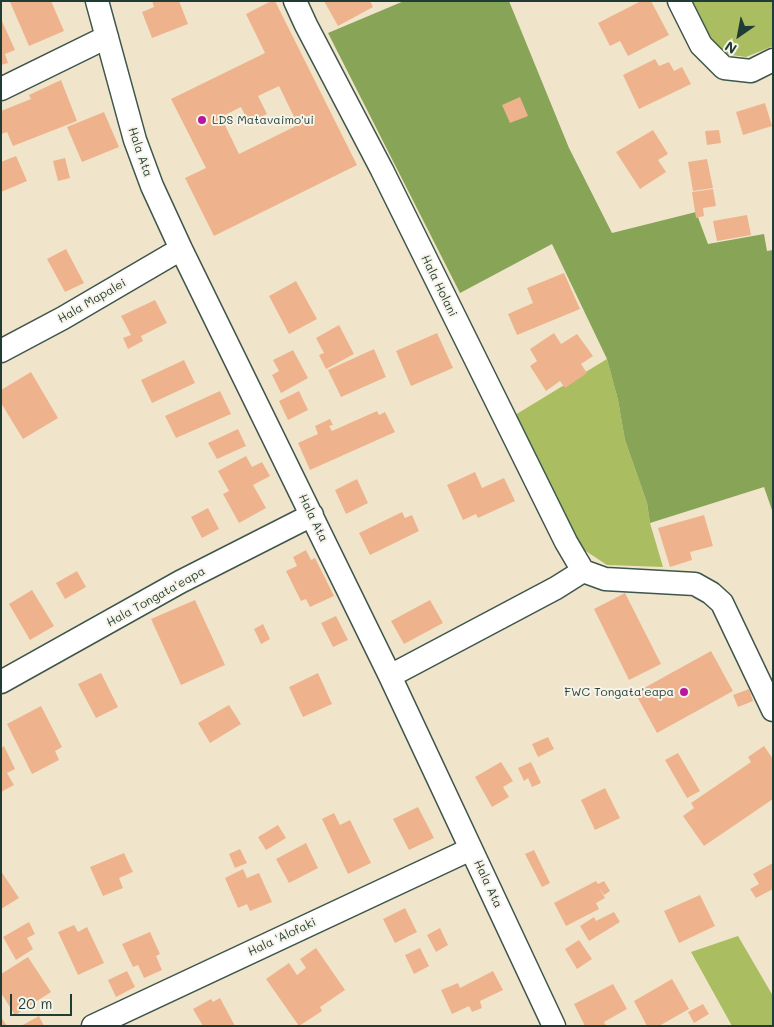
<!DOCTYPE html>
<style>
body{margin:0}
#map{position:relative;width:774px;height:1027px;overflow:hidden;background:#f0e5cb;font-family:Mali,sans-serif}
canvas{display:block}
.frame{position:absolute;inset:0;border:2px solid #1f3d34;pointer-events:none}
.north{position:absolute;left:714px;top:10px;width:50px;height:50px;-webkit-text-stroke:4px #f7f3e8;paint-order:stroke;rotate:213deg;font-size:14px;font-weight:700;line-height:20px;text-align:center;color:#1f3d34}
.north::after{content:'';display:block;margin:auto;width:18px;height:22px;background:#1f3d34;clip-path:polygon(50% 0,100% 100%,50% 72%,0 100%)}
.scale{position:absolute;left:10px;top:994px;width:62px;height:22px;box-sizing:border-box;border:2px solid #1f3d34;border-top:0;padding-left:6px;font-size:15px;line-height:18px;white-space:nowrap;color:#1f3d34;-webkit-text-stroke:4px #f7f3e8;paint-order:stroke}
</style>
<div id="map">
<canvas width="774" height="1027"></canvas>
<div class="frame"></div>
<div class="north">N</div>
<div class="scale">20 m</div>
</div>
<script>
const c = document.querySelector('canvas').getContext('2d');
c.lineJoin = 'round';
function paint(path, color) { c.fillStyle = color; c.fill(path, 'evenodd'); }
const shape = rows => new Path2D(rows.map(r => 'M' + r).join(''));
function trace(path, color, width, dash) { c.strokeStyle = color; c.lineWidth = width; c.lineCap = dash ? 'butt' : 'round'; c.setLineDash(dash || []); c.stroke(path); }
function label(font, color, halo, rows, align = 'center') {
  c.font = font + ' Mali,sans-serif'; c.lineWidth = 4; c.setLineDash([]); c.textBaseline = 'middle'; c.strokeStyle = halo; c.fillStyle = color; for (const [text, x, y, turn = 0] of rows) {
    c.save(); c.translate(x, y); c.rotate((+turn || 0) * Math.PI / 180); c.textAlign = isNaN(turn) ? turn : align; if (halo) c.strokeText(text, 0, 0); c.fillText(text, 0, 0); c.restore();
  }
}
const green = shape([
 [693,1,773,1,773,46,746,57,724,54,709,35],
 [607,359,618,400,625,440,647,503,650,523,663,567,607,565,578,546,515,415],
 [738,936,773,996,773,1026,732,1026,691,952]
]);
const forest = shape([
 [404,1,509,1,569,148,612,233,696,212,708,244,764,234,767,251,773,250,773,513,764,487,650,523,647,503,625,440,618,400,607,359,552,244,460,293,328,33]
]);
const building = shape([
 [12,1,51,1,64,31,29,46,10,2],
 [152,1,179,1,188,24,152,38,142,12,154,7],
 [271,1,275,1,357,165,214,236,185,178,206,168,171,99,265,53,246,14],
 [279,86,298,125,239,154,221,117,241,107,249,123,267,114,258,96],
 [324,1,370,1,373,7,338,26],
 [641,1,651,1,669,35,628,56,620,41,610,46,598,23],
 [1,19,15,50,5,54,8,63,1,65],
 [655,59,659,66,669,62,674,71,682,67,691,84,639,109,623,75],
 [61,80,77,121,13,146,7,132,1,134,1,111,31,99,29,95],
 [520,97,528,116,510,123,502,105],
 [765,103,772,126,743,135,736,112],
 [104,112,119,147,82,162,67,127],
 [653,130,668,154,658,160,666,172,640,189,616,152],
 [719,130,721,143,707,145,705,131],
 [16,156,27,181,1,192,1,162],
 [65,158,70,178,58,181,53,161],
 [707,159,713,188,693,191,688,162],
 [713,189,716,206,703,208,704,216,696,218,692,192],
 [747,215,751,235,717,241,713,221],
 [66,249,84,283,65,292,47,259],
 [564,273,580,309,517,335,508,314,533,303,527,288],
 [296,281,317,319,289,334,269,296],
 [155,300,167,323,141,336,143,341,128,349,123,338,131,335,121,316],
 [339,325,354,354,326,369,319,355,324,353,316,338],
 [437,333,453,368,411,386,396,351],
 [554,333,561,344,577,334,593,356,581,364,587,373,565,388,560,381,546,391,530,366,537,361,530,349],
 [374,349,386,377,341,397,328,370],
 [293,350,308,378,281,393,272,375,279,371,273,360],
 [184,360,195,383,152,403,141,380],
 [31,372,58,418,23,439,1,403,1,390],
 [220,391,231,414,176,438,165,416],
 [299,391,308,410,288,420,279,401],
 [377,411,379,415,385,412,395,432,310,470,298,443,318,434,315,426,330,419,333,425,329,426,332,431],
 [238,429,246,446,217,459,208,443],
 [246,456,252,467,262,462,270,476,253,485,266,508,239,523,223,494,229,491,218,471],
 [475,472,482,488,504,478,515,501,478,518,476,514,463,520,447,485],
 [357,479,368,503,346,514,335,490],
 [208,508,219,529,202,538,191,517],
 [402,512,405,518,412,515,419,531,370,555,359,533],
 [704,515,713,546,690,552,692,560,670,567,658,528],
 [306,550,311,560,315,558,334,596,310,607,306,599,301,601,286,571,297,566,293,557],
 [77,571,86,587,65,599,56,583],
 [32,590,54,626,30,640,9,604],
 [625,593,661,664,629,680,594,609],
 [195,600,225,665,181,685,151,619],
 [430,600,443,623,404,644,391,621],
 [336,616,348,640,333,647,321,623],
 [263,624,270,639,261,644,254,629],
 [711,651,733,691,657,733,635,693],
 [101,673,118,707,96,718,78,684],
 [318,673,332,704,303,717,289,687],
 [749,689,753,701,738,707,733,695],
 [229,705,241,724,210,743,198,723],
 [41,706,62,747,55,751,59,760,32,774,7,724],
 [548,737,554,749,538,757,532,744],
 [4,746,15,769,7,773,14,785,1,792,1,748],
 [764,746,773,759,773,799,704,846,683,816,694,808,691,803,751,762,748,757],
 [678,753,700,791,687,798,665,760],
 [501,762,513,781,503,787,509,797,492,807,475,777],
 [531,762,541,783,532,787,528,778,524,781,518,768],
 [605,788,620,818,595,830,581,800],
 [418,807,434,838,409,850,393,819],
 [334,813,340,825,350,820,371,863,348,874,322,819],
 [278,825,286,838,266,850,258,837],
 [306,843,318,868,289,883,276,859],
 [240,849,247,863,235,868,229,854],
 [534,850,550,883,542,887,525,854],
 [124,853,133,872,119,878,123,888,103,896,90,867],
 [773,863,773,889,756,898,750,889,759,884,753,874],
 [243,869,247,878,259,873,272,902,250,911,247,904,238,908,225,878],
 [1,871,19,898,1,909],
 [596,881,598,884,604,881,610,891,604,895,598,886,605,898,596,903,599,909,566,926,554,903],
 [700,895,715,926,679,943,664,911],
 [405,908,417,932,395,943,383,919],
 [614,912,620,922,589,941,580,926,594,917,596,921],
 [29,922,35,934,27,938,33,949,16,960,3,937],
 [74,925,78,932,87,927,104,963,78,975,58,932],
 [440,928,448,945,436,952,427,935],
 [150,932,160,954,156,956,162,970,144,978,138,965,133,967,122,944],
 [579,940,592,959,577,969,565,949],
 [316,948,345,990,320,1007,322,1011,299,1026,266,979,289,963,297,975,306,968,300,959],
 [420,948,429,966,414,974,405,955],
 [28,957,51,992,15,1015,1,993,1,974],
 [127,971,135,987,116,997,108,980],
 [493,971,503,990,480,1001,482,1008,472,1012,469,1006,452,1014,441,990,458,983,460,988],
 [672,979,689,1009,659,1026,647,1026,634,1001],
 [613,984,627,1009,604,1022,606,1026,585,1026,574,1004],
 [220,998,235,1026,203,1026,193,1009,211,999,213,1002],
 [703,1004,709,1014,694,1023,688,1012],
 [39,1016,44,1026,21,1026],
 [1,1017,7,1026,1,1026]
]);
const street = shape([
 [97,1,135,140,152,186,181,249,390,676,554,1026],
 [295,1,306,25,382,170,566,542,583,571],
 [679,1,701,45,724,68,751,71,773,60],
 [1,89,107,37],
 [1,351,63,318,181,249],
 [583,571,605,579,695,584,711,593,722,603,773,710],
 [390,676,556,588,583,571],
 [1,682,180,582,312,515],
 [93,1026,471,849]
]);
const markers = [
 [202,120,5,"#b5179e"],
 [684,692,5,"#b5179e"]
];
const poiNames = [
 ["LDS Matavaimo'ui",212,120],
 ["FWC Tongata'eapa",674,692,"right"]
];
const streetNames = [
 ["Hala Ata",140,152,71],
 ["Hala Holani",439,286,64],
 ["Hala Mapalei",92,301,-30],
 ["Hala Ata",313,518,64],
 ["Hala Tongata'eapa",156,597,-29],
 ["Hala Ata",488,884,65],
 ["Hala 'Alofaki",282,937,-25]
];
paint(green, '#aabd61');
paint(forest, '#87a457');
paint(building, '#eeb38d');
trace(street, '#3e564b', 25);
trace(street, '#fff', 22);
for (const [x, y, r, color] of markers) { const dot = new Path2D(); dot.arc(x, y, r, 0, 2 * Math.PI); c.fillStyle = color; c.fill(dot); trace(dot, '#f7f3e8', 2); }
label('12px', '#1f3d34', '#f7f3e8', poiNames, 'left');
label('12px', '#1f3d34', '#f7f3e8', streetNames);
</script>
